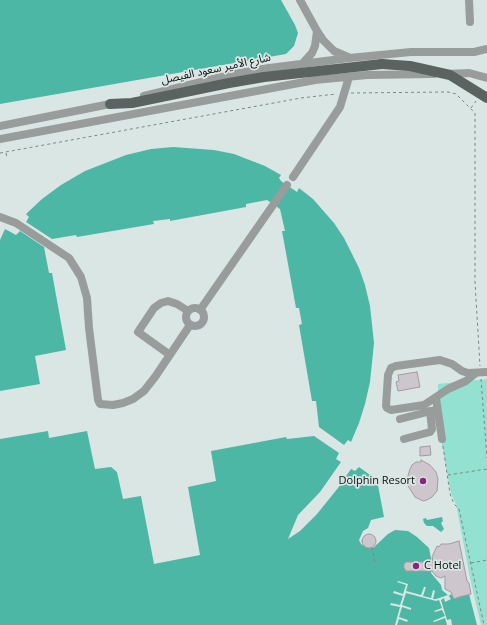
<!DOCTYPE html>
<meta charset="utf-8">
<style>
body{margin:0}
canvas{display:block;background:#dae6e3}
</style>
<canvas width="487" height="625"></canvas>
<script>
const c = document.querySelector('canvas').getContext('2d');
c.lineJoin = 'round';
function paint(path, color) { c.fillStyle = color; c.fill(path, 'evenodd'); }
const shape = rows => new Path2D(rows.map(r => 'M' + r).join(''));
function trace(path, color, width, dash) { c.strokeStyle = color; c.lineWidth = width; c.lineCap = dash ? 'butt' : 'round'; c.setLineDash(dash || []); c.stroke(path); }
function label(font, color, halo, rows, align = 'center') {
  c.font = font + ' "Open Sans","Noto Sans Arabic",sans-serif'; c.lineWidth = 3.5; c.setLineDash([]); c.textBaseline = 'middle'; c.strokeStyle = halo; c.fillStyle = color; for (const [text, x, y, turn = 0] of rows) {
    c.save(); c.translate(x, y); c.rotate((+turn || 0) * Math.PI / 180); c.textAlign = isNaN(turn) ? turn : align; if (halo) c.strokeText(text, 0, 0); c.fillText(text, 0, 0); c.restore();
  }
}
const green = shape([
 [487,379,487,625,481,625,470,578,456,504,451,494,433,396,438,394,438,384]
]);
const water = shape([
 [0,0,281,0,295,25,298,33,294,46,286,54,0,104],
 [173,147,214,150,234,154,265,166,281,175,279,178,281,181,297,192,299,188,313,199,334,223,344,238,359,268,365,285,370,306,374,343,370,382,365,404,359,423,351,442,348,440,344,445,319,427,316,401,312,401,299,325,302,324,299,308,296,308,282,231,285,231,280,209,267,200,246,204,246,207,170,221,170,219,153,221,154,224,77,237,76,235,52,239,26,222,29,217,26,214,42,199,61,185,85,171,126,155,151,149],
 [5,229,16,235,20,231,44,247,49,273,52,273,66,350,35,356,40,384,0,391,0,240],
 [48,431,49,438,87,431,95,469,111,467,117,472,123,499,141,496,154,564,200,555,188,487,216,481,211,451,286,437,287,439,314,436,339,453,336,459,341,462,320,492,298,515,288,539,300,531,317,514,338,488,351,469,355,471,359,467,377,480,384,517,371,520,368,528,363,531,359,540,361,544,368,548,373,548,388,534,395,530,408,531,417,537,429,548,432,564,431,573,441,585,442,590,449,596,451,594,454,599,459,597,469,594,477,625,0,625,0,439],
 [442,517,443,521,441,523,444,529,441,532,433,526,427,526,424,523,423,519,426,518,427,520]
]);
const pier = shape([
 [398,581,408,584,406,591,421,595,424,587,426,587,423,596,431,598,433,590,435,591,433,599,436,599,448,595,451,599,445,602,444,598,441,600,447,620,451,619,452,625,447,625,445,618,434,622,433,621,445,616,442,610,435,612,434,611,442,608,439,600,436,601,406,593,402,605,411,608,411,610,402,607,399,617,408,620,407,622,399,619,397,625,395,625,400,607,390,605,391,603,400,605,403,596,393,593,394,591,403,594,406,585,397,582]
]);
const building = shape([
 [417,372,420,387,398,391,396,382,399,381,398,375,417,372],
 [430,446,431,455,420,456,420,447,430,446],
 [421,460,430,465,436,472,438,479,437,491,432,497,427,500,423,501,415,497,408,486,407,479,410,469,412,465,416,462,421,462,421,460],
 '362 541a7 7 0 1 1 14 0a7 7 0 1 1-14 0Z',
 [459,541,467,581,469,583,471,594,459,597,454,599,451,592,445,589,445,576,441,578,436,576,432,571,406,571,404,568,404,564,406,562,433,562,432,557,437,546,439,547,441,544,449,544,459,541]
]);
const path = shape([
 [351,93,448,92,456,94,475,113,475,282,480,366],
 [471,108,476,101],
 [0,153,301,98,336,94],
 [6,153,7,158],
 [481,379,487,458],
 [443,446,450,494,454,504,459,509,484,625],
 [448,475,487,469],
 [372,547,375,564],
 [471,563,487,560]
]);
const minor = shape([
 [300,0,317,31,323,40,334,51,348,57],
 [469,0,470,22],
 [303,63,312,53,315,46,317,31],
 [447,74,469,73,487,78],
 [144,96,234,74,269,68,349,58,411,52,474,52,487,49],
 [0,126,115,103],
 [0,139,315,80,367,75,434,74],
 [293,177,340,107,349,77],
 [0,217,16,223,69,258,81,277,87,298,89,328,98,400,100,404,113,405,123,403,133,399,144,391,155,377,190,325],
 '186 317a9 9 0 1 1 18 0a9 9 0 1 1-18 0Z',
 [200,310,287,185],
 [170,355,138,332,154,308,161,303,168,301,177,304,188,311],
 [476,373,466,381,448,389,424,405,391,410,387,408,386,406,388,375,391,368,396,366,440,360,452,364,462,371,468,373,487,372],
 [436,398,442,439],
 [400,419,435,410],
 [404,439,430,432,432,429,430,411]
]);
const major = shape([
 [110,104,132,103,229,83,264,77,382,64]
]);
const majorBridge = shape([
 [382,64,410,66,450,75,487,98]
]);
const markers = [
 [423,481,4,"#8e2387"],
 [416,566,4,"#8e2387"]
];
const streetNames = [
 ["شارع الأمير سعود الفيصل",216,69,-12]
];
const poiNames = [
 ["Dolphin Resort",415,481],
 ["C Hotel",424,566,"left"]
];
paint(green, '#93e1d0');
paint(water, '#4cb7a4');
paint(pier, '#dae6e3');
paint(building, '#cec6cd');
trace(building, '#a39ba2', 1);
trace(path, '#7d8684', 1, [3, 3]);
trace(minor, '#989d9c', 8);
trace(major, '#5b6361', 10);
trace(majorBridge, '#5b6361', 10);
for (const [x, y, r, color] of markers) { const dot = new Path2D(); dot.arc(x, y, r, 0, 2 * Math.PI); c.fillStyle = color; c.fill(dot); trace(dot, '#dae6e3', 1.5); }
label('11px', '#0c100f', '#dae6e3', streetNames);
label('11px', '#0c100f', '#dae6e3', poiNames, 'right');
</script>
